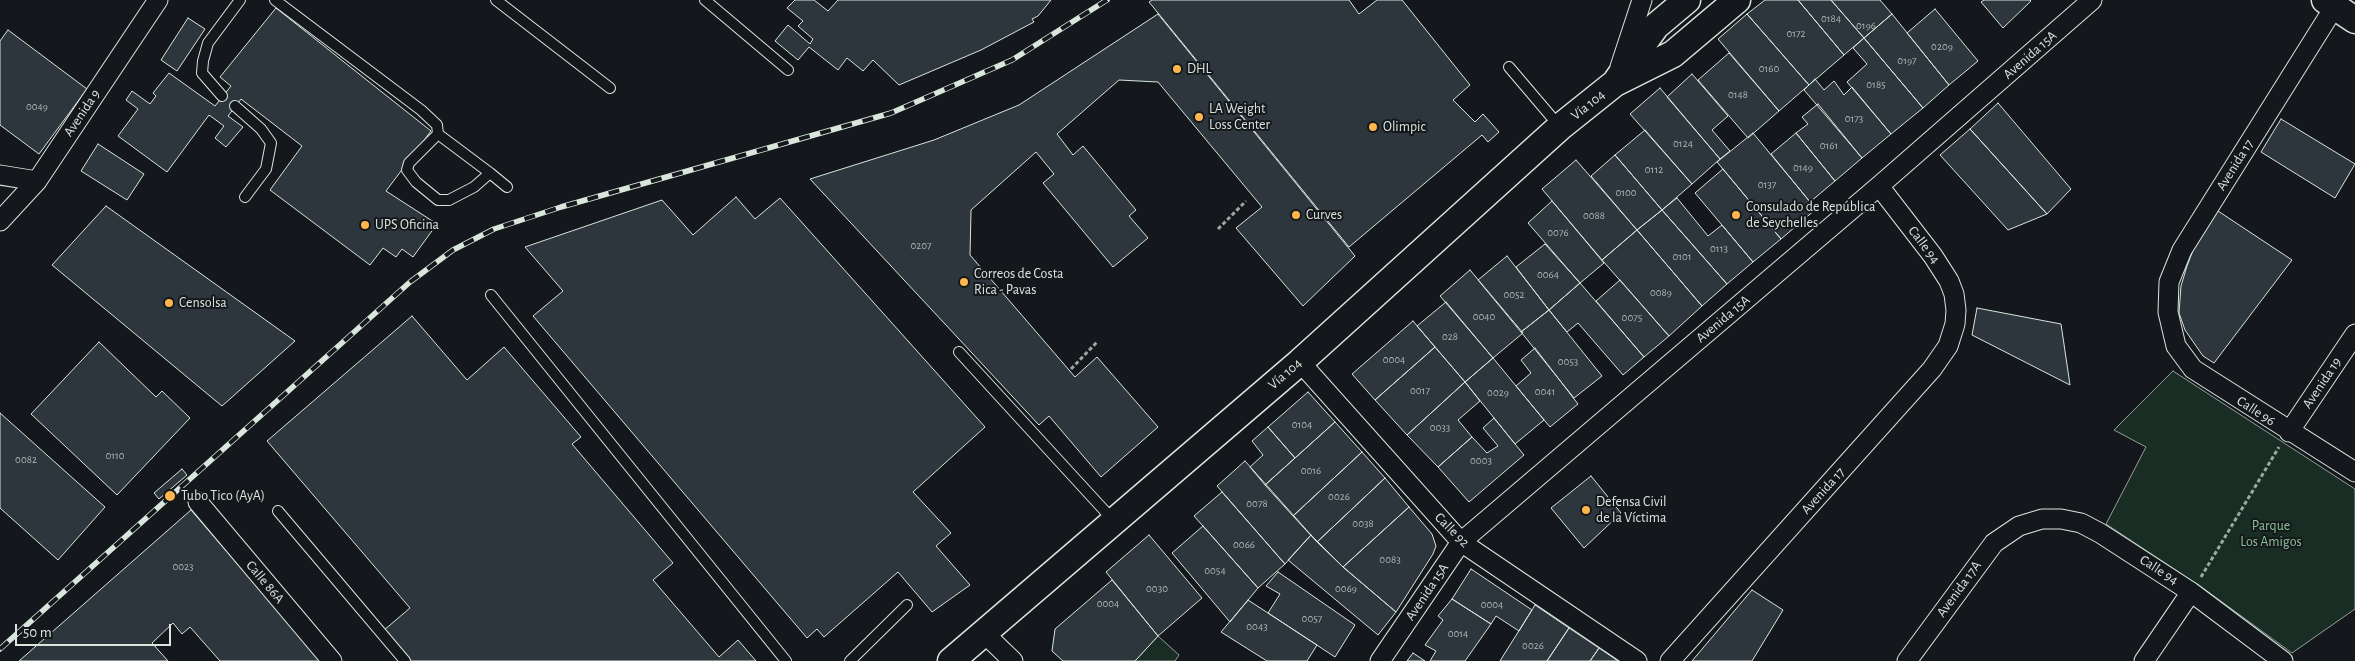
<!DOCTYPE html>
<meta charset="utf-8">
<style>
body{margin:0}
#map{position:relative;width:2355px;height:661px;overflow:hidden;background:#14181c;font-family:"Alegreya Sans",sans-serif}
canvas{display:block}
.scale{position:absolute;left:15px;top:624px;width:156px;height:22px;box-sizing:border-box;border:2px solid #d8e6dc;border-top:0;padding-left:6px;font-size:15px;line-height:18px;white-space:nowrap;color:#d8e6dc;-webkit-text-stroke:4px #14181c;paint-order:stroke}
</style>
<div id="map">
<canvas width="2355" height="661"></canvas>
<div class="scale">50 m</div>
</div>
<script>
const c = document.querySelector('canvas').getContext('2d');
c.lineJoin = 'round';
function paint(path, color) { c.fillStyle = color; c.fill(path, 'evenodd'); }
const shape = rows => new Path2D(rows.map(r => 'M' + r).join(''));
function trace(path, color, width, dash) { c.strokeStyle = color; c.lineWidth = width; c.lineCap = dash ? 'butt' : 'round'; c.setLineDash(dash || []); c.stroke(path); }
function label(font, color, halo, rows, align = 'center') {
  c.font = font + ' "Alegreya Sans",sans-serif'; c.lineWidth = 4; c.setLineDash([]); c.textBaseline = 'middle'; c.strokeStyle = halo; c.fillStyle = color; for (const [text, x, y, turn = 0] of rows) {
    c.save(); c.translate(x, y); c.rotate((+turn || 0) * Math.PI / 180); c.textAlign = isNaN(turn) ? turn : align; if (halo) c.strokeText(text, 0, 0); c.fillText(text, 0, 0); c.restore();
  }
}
const green = shape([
 [2173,371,2355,489,2355,609,2292,653,2200,586,2106,524,2146,447,2114,430,2173,371],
 [1158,636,1179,655,1175,661,1135,661,1158,636]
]);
const building = shape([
 [795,0,814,0,828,11,838,0,1051,0,1038,16,1032,19,1034,22,981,50,899,85,873,60,863,71,847,58,838,70,809,47,798,60,775,41,788,25,810,44,813,39,798,26,803,21,787,8,795,0],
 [1152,0,1349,0,1359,14,1377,0,1402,0,1470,85,1453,100,1475,122,1483,114,1499,132,1488,142,1482,135,1349,247,1149,2,1152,0],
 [1765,0,1798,0,1844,55,1809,85,1747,14,1765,0],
 [1798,0,1831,0,1864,38,1844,55,1798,0],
 [1831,0,1880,0,1892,14,1864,38,1831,0],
 [1984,0,2030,0,2031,1,2003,28,1981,2,1984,0],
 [276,8,431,131,386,191,437,224,413,257,402,249,396,257,383,248,370,265,270,190,302,146,241,99,228,116,243,127,226,147,215,138,224,126,209,115,167,172,118,136,138,109,126,100,132,91,150,104,156,96,153,93,169,73,215,106,231,86,220,77,276,8],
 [1935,9,1978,61,1949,85,1907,33,1935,9],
 [1158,14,1355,256,1303,306,1236,228,1262,207,1158,82,1119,80,1057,134,1073,155,1083,146,1136,210,1129,216,1148,238,1113,267,1043,183,1054,174,1036,152,971,210,970,255,1075,377,1097,357,1158,427,1101,477,1049,416,1039,425,810,179,934,140,1019,105,1158,14],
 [1747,14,1809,85,1779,111,1718,39,1747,14],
 [1892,14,1949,85,1923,108,1864,38,1892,14],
 [188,18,205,29,177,71,161,60,188,18],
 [8,30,87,89,39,154,0,125,0,41,8,30],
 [1864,38,1923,108,1891,134,1847,82,1867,64,1853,48,1864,38],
 [1729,53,1779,111,1748,138,1698,80,1729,53],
 [1692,74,1728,116,1712,130,1730,151,1720,159,1667,97,1692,74],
 [1815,79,1824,90,1834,81,1844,95,1852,87,1891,134,1862,158,1804,90,1815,79],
 [1660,88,1720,159,1692,184,1630,114,1660,88],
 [1998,103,2071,189,2047,214,1970,129,1998,103],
 [1818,104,1862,158,1835,181,1796,133,1808,124,1802,117,1818,104],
 [2281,119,2355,164,2335,198,2261,152,2281,119],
 [1970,129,2047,214,2008,230,1940,155,1970,129],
 [1645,130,1692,184,1662,210,1615,155,1645,130],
 [1753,133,1816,209,1781,239,1717,162,1753,133],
 [1796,133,1835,181,1810,202,1771,154,1796,133],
 [98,144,144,174,127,200,81,171,98,144],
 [1615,155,1662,210,1637,230,1591,176,1615,155],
 [1576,160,1637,230,1602,260,1542,189,1576,160],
 [1723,169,1781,239,1753,262,1695,193,1723,169],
 [736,197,755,219,780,198,985,427,913,492,951,533,936,546,970,585,932,612,898,572,824,637,817,629,807,638,533,316,563,291,525,247,662,200,693,235,736,197],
 [1677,198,1708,236,1722,225,1753,262,1727,284,1662,210,1677,198],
 [1552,201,1604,263,1580,283,1528,223,1552,201],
 [106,206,295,341,222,406,52,265,106,206],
 [1662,210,1727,284,1702,306,1637,230,1662,210],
 [2218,211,2292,260,2214,363,2203,356,2185,330,2179,313,2181,286,2187,266,2195,245,2218,211],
 [1637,230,1702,306,1669,336,1602,260,1637,230],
 [1545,244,1580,283,1549,310,1516,267,1545,244],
 [1507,256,1549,310,1521,332,1478,280,1507,256],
 [1470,270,1523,333,1493,358,1440,296,1470,270],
 [1620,280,1669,336,1644,357,1596,301,1620,280],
 [1580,283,1644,357,1623,375,1578,323,1567,332,1549,310,1580,283],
 [1446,302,1493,358,1465,382,1417,326,1446,302],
 [1977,308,2061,324,2070,385,1972,335,1977,308],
 [1549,310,1602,376,1574,398,1521,332,1549,310],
 [412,316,467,380,504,347,581,437,572,444,673,563,653,580,719,657,738,640,756,661,408,661,383,631,410,608,267,441,412,316],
 [1413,321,1435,347,1375,400,1352,374,1413,321],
 [99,342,156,397,162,391,190,418,117,495,31,414,99,342],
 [1435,347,1465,382,1407,435,1375,400,1435,347],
 [1535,348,1578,404,1550,427,1516,386,1531,373,1521,360,1535,348],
 [1493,358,1544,420,1515,444,1465,382,1493,358],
 [1465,382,1480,401,1458,420,1472,437,1438,467,1407,435,1465,382],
 [1308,392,1335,422,1295,458,1268,427,1308,392],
 [0,413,105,507,58,560,0,508,0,413],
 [1494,418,1524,455,1469,502,1438,467,1472,437,1487,453,1498,446,1483,428,1494,418],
 [1335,422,1362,452,1293,516,1265,485,1335,422],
 [1268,427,1295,458,1265,485,1250,467,1263,455,1252,441,1268,427],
 [1362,452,1385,478,1317,542,1293,516,1362,452],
 [1245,461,1311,535,1285,564,1217,486,1245,461],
 [182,469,187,475,159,499,154,493,182,469],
 [1591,476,1621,513,1584,548,1551,508,1591,476],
 [1385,478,1409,507,1343,567,1317,542,1385,478],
 [1222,492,1285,564,1258,588,1194,516,1222,492],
 [1409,507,1432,534,1436,546,1433,554,1396,612,1343,567,1409,507],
 [191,510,321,661,220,661,190,627,182,634,173,623,152,643,168,661,19,661,191,510],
 [1203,526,1258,588,1230,622,1172,553,1203,526],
 [1149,535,1202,598,1158,636,1106,572,1149,535],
 [1311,535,1343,567,1396,612,1378,635,1288,560,1311,535],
 [1471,569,1532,610,1519,631,1496,616,1491,624,1452,599,1471,569],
 [1278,572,1355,625,1335,657,1268,613,1280,594,1266,586,1278,572],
 [1112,580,1158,636,1135,661,1063,661,1052,651,1055,629,1112,580],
 [1752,590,1783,610,1752,661,1692,661,1752,590],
 [1452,599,1491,624,1465,661,1430,661,1436,651,1425,645,1443,620,1438,616,1452,599],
 [1248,600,1317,645,1307,661,1267,661,1221,632,1248,600],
 [1535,605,1569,628,1547,661,1500,661,1535,605],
 [1569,628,1599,648,1590,661,1547,661,1569,628],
 [1599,648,1618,661,1590,661,1599,648],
 [1413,653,1425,661,1407,661,1413,653]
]);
const path = shape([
 [1218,229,1246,201],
 [1071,369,1098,341],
 [2201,577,2279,447]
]);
const lane = shape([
 [275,0,421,110,437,125,438,134,490,173,474,187,449,200,438,200,416,182,407,170,409,163,438,134],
 [496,0,610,88],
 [705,0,788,70],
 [1509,67,1560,127],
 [222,96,202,73,203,61,208,43,240,0],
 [235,106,261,129,271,143,266,169,245,197],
 [490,173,507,187],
 [491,295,786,661],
 [959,352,1114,521],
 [278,511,405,661],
 [850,661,907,605]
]);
const street = shape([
 [2335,6,2182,250,2169,282,2168,312,2176,346,2193,369,2355,472],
 [1620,67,1642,0],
 [0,175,37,181],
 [0,221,37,181,158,0],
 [1300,362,1461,542,1637,661],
 [2289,432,2355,334],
 [198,502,332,661],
 [984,633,1013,661],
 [1380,661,1461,542,1879,186,2092,0],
 [1670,661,1932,369,1948,346,1955,324,1956,310,1954,294,1949,281,1933,256,1879,186],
 [1907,661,1994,543,2019,526,2042,519,2061,519,2081,523,2100,533,2191,592,2283,661],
 [2144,661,2191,592]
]);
const secondary = shape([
 [2325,0,2355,20],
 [1617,80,1656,26,1687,0],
 [951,661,1300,362,1560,127,1615,83,1673,54,1737,0]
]);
const rail = shape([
 [0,649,410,282,453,250,494,229,561,207,891,113,1012,60,1107,0]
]);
const markers = [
 [1177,69,5,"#ffb74d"],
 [1199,117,5,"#ffb74d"],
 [1373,127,5,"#ffb74d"],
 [1296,215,5,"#ffb74d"],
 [1736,215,5,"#ffb74d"],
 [365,225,5,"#ffb74d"],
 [964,282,5,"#ffb74d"],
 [169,303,5,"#ffb74d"],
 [170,496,6,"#ffb74d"],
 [1586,510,5,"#ffb74d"]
];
const numberNames = [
 ["0184",1831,19],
 ["0196",1866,26],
 ["0172",1796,34],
 ["0209",1942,47],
 ["0197",1907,61],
 ["0160",1769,69],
 ["0185",1876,85],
 ["0148",1738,95],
 ["0049",37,107],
 ["0173",1854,119],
 ["0124",1683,144],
 ["0161",1829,146],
 ["0149",1803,168],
 ["0112",1654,170],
 ["0137",1767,185],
 ["0100",1626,193],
 ["0088",1594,216],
 ["0076",1558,233],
 ["0207",921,246],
 ["0113",1719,249],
 ["0101",1682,257],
 ["0064",1548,275],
 ["0089",1661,293],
 ["0052",1514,295],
 ["0040",1484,317],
 ["0075",1632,318],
 ["028",1450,337],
 ["0004",1394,360],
 ["0053",1568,362],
 ["0017",1420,391],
 ["0041",1545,392],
 ["0029",1498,393],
 ["0104",1302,425],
 ["0033",1440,428],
 ["0110",115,456],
 ["0082",26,460],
 ["0003",1481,461],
 ["0016",1311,471],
 ["0026",1339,497],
 ["0078",1257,504],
 ["0038",1363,524],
 ["0066",1244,545],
 ["0083",1390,560],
 ["0023",183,567],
 ["0054",1215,571],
 ["0030",1157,589],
 ["0069",1346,589],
 ["0004",1108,604],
 ["0004",1492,605],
 ["0057",1312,619],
 ["0043",1257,627],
 ["0014",1458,634],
 ["0026",1533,646]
];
const streetNames = [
 ["Avenida 15A",2030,55,-41],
 ["Vía 104",1588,105,-39],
 ["Avenida 9",82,113,-56],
 ["Avenida 17",2235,165,-58],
 ["Calle 94",1924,245,53],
 ["Avenida 15A",1723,319,-40],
 ["Vía 104",1285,374,-41],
 ["Avenida 19",2322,383,-56],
 ["Calle 96",2256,411,33],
 ["Avenida 17",1823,491,-48],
 ["Calle 92",1452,530,45],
 ["Calle 94",2159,570,33],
 ["Calle 86A",265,582,50],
 ["Avenida 17A",1959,589,-54],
 ["Avenida 15A",1427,592,-56]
];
const poiNames = [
 ["DHL",1187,69],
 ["LA Weight",1209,109],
 ["Loss Center",1209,125],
 ["Olimpic",1383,127],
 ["Consulado de República",1746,207],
 ["de Seychelles",1746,223],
 ["Curves",1306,215],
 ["UPS Oficina",375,225],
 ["Correos de Costa",974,274],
 ["Rica - Pavas",974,290],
 ["Censolsa",179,303],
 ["Tubo Tico (AyA)",181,496],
 ["Defensa Civil",1596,502],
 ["de la Víctima",1596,518]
];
const parkNames = [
 ["Parque",2271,526],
 ["Los Amigos",2271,542]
];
paint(green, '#1a2d24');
trace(green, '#939e99', 1);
paint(building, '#2c363c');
trace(building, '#d8e6dc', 1);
trace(lane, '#d8e6dc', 12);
trace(street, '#d8e6dc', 21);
trace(secondary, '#d8e6dc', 29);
trace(path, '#9da8a2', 3, [4, 2.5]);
trace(lane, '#14181c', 10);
trace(street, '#14181c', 19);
trace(secondary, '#14181c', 26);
trace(rail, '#d8e6dc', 5.5);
trace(rail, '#14181c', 4, [11]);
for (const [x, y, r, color] of markers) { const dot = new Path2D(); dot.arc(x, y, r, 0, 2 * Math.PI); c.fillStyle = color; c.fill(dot); trace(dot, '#14181c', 2); }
label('11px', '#adbab4', null, numberNames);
label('14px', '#d8e6dc', '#14181c', streetNames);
label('14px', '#d8e6dc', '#14181c', poiNames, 'left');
label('14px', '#8ac095', '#14181c', parkNames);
</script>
